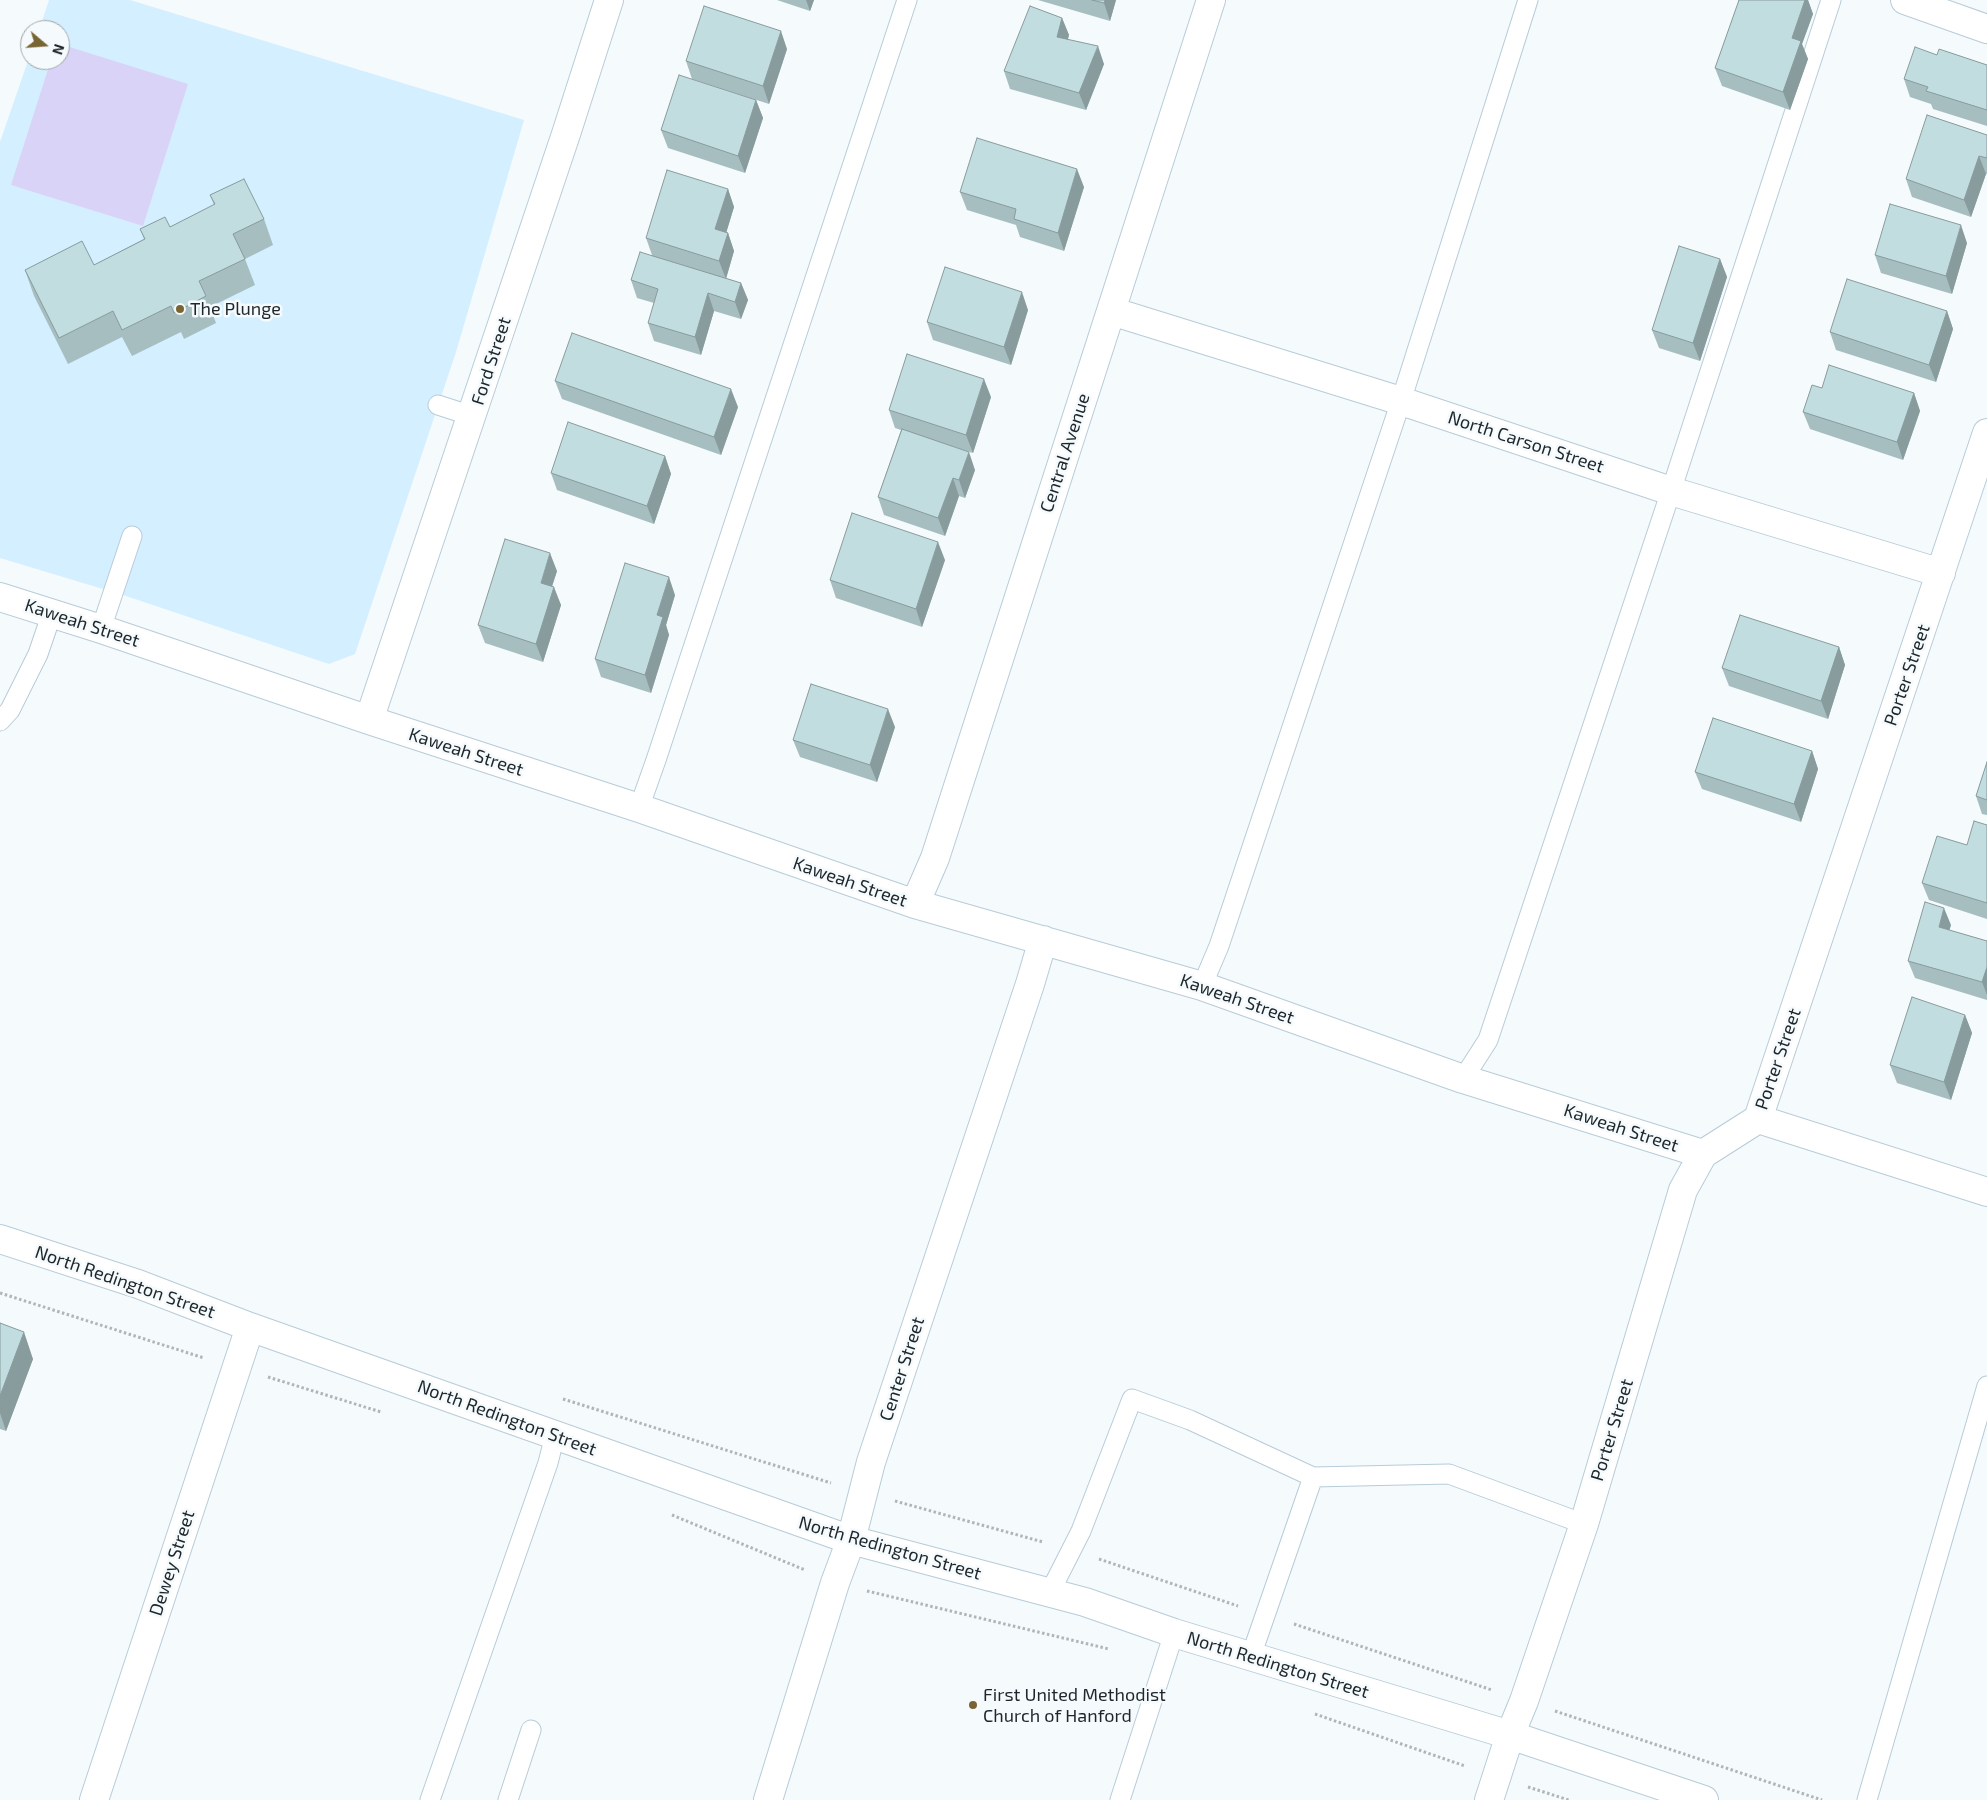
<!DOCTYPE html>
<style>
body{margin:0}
#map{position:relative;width:1987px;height:1800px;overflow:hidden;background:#f5fafc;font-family:"Exo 2",sans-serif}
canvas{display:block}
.north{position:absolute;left:20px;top:20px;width:50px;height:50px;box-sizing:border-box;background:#f5fafc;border:1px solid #9fa5a8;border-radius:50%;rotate:108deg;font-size:14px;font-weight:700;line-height:20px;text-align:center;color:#1e262b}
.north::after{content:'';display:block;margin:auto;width:18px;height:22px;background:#796534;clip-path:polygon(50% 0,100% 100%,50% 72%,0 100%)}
</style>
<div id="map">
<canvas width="1987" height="1800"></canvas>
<div class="north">N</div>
</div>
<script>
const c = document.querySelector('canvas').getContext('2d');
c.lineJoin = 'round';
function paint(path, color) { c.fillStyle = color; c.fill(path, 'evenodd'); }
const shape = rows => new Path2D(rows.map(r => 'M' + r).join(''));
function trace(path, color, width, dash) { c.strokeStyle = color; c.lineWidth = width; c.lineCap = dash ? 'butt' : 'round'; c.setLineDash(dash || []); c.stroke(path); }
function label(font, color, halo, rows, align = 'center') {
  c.font = font + ' "Exo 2",sans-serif'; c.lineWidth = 5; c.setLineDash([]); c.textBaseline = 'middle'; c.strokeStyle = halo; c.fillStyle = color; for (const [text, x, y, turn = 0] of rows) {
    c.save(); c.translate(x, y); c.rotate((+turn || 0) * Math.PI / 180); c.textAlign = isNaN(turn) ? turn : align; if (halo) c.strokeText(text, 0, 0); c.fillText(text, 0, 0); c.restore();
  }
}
const green = shape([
 [49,0,130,0,524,120,456,352,355,654,329,664,123,595,0,558,0,142,30,55,30,60,60,60,60,30,39,30]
]);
const water = shape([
 [60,44,188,84,143,226,11,185,51,60,60,60]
]);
const path = shape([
 [0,1293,204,1358],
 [268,1377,381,1412],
 [563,1399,831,1483],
 [895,1501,1043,1542],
 [672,1515,805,1570],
 [1099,1559,1238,1606],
 [867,1591,1109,1649],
 [1294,1624,1492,1690],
 [1555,1711,1822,1800],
 [1315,1714,1465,1766],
 [1528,1787,1569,1800]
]);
const lane = shape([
 [438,405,472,416],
 [101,629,132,536],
 [0,721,10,710,38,654,52,613],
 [639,808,656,760,907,0],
 [1202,986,1219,946,1401,401,1528,0],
 [1463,1079,1488,1040,1671,491,1831,0],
 [1050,1592,1081,1531,1132,1399,1190,1420,1313,1477],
 [1251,1656,1313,1477,1449,1474,1584,1524],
 [430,1800,548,1463,555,1435],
 [508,1800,531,1730],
 [1120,1800,1174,1633],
 [1867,1800,1987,1386]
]);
const street = shape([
 [1905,0,1987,29],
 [1111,311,1401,401,1671,491,1941,573],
 [0,597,101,629,369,720,639,808,915,904,1202,986,1463,1079,1703,1154],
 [369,720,566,134,609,0],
 [915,904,935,858,1211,0],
 [1758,1119,1987,1192],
 [0,1239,138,1284,250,1327,851,1540,1085,1602,1174,1633,1510,1735,1704,1800],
 [94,1800,250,1327],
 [768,1800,835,1583,851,1540,871,1462,1030,984,1043,940],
 [1489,1800,1510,1735,1524,1701,1584,1524,1683,1190,1703,1154,1758,1119,1987,433]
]);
const wall = shape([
 [777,0,814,0,810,11],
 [1038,0,1116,0,1110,21],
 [1739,0,1808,0,1813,14,1802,44,1808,59,1790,110,1722,86,1715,68],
 [1062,18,1069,35,1068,39,1104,64,1086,110,1010,89,1004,71],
 [787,49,769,104,692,79,686,61],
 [1937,55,1987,65,1987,126,1933,109,1931,104,1910,97,1904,79],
 [756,100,763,118,745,173,668,148,661,130],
 [1987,135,1987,174,1986,174,1971,217,1912,197,1906,179],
 [1084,187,1064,251,1020,237,1016,225,967,210,960,192],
 [728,189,734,207,726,232,728,233,734,251,726,278,741,283,748,300,741,319,714,311,701,355,654,341,648,323,654,303,637,298,631,280,652,255,646,238],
 [210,195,264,219,273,245,245,259,255,285,210,307,216,323,184,339,181,332,132,356,122,337,68,364,34,296,25,270,94,265,144,239,140,229,170,227,214,205],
 [1967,243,1952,294,1881,273,1875,255],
 [1720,259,1727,277,1700,361,1659,348,1652,330],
 [1028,310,1011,365,933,340,927,322],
 [1947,311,1953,329,1936,382,1836,350,1830,332],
 [555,381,738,407,721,455,562,399],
 [1822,388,1914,393,1920,411,1903,460,1810,429,1803,412],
 [991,397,973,453,951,446,975,470,965,498,959,496,945,536,884,515,878,497,901,430,895,428,889,410],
 [665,456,671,474,654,524,557,490,551,473],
 [945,560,922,627,836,598,830,580],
 [557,571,552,587,561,605,543,662,485,643,478,625],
 [675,595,666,625,669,635,651,693,601,677,595,659],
 [1839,647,1845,665,1828,719,1729,686,1722,668],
 [895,727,877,782,800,757,793,740],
 [1812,751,1818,769,1801,822,1702,789,1695,772],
 [1987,762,1987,815,1982,814,1976,796],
 [1987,825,1987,919,1929,900,1922,883,1967,845],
 [1951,925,1949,930,1987,941,1987,1000,1915,978,1908,961],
 [1965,1015,1972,1033,1951,1100,1897,1083,1890,1065],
 [0,1323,33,1359,6,1431,0,1429]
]);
const shadedWall = shape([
 [806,0,814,0,810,11],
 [1105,0,1116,0,1110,21,1104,3],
 [1805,0,1808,0,1813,14,1802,44,1808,59,1790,110,1783,92,1792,38],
 [1062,18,1069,35,1063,55,1057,37],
 [781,31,787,49,769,104,763,86],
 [1098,46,1104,64,1086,110,1079,93],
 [756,100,763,118,745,173,738,156],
 [1979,156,1986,174,1971,217,1964,200],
 [1077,169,1084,187,1064,251,1058,233],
 [728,189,734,207,722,247,715,229],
 [1961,225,1967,243,1952,294,1946,276],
 [728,233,734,251,726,279,719,261],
 [1720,259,1727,277,1700,361,1693,343],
 [741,283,748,300,741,319,735,302],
 [1022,292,1028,310,1011,365,1004,347],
 [708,293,714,311,701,355,695,337],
 [1947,311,1953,329,1936,382,1929,365],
 [984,379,991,397,973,453,966,435],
 [731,389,738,407,721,455,714,437],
 [1914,393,1920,411,1903,460,1897,442],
 [969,452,975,470,965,498,959,480],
 [665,456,671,474,654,524,647,506],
 [953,478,959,496,945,536,938,518],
 [938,542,945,560,922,627,916,609],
 [550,553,557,571,547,601,541,583],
 [669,577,675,595,666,625,669,635,651,693,645,675,657,615],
 [554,587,561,605,543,662,536,644],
 [1839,647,1845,665,1828,719,1821,701],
 [888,709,895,727,877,782,870,765],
 [1812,751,1818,769,1801,822,1794,804],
 [1944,908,1951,925,1945,945,1939,927],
 [1987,967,1987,995,1982,982],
 [1965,1015,1972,1033,1951,1100,1944,1082],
 [24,1332,33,1359,6,1431,0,1413,0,1396]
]);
const building = shape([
 [1092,0,1105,0,1104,3,1092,0],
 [1739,0,1805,0,1792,38,1801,41,1783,92,1715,68,1739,0],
 [704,6,781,31,763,86,686,61,704,6],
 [1030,6,1062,18,1057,37,1098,46,1079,93,1004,71,1030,6],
 [1915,47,1937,55,1939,49,1987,65,1987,110,1926,91,1928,87,1904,79,1915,47],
 [679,75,756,100,738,156,661,130,679,75],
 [1927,115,1987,135,1987,158,1979,156,1964,200,1906,179,1927,115],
 [977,138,1077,169,1058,233,1014,219,1016,209,960,192,977,138],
 [667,170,728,189,715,229,728,233,719,261,646,238,667,170],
 [244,179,264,219,233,234,245,259,199,281,206,296,174,313,171,306,122,330,113,311,59,338,25,270,82,241,94,265,145,239,140,229,165,217,170,227,215,204,210,195,244,179],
 [1890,204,1961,225,1946,276,1875,255,1890,204],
 [1679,246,1720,259,1693,343,1652,330,1679,246],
 [640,252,741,283,735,302,708,293,695,337,648,323,658,289,631,280,640,252],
 [945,267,1022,292,1004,347,927,322,945,267],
 [1847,279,1947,311,1929,365,1830,332,1847,279],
 [572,333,731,389,714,437,555,381,572,333],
 [907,354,984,379,966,435,889,410,907,354],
 [1829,365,1914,393,1897,442,1803,412,1812,385,1822,388,1829,365],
 [568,422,665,456,647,506,551,473,568,422],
 [902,429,969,452,959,480,953,478,938,518,878,497,902,429],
 [852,513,938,542,916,609,830,580,852,513],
 [505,539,550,553,541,583,554,587,536,644,478,625,505,539],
 [625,563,669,577,657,615,663,617,645,675,595,659,625,563],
 [1740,615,1839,647,1821,701,1722,668,1740,615],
 [811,684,888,709,870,765,793,740,811,684],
 [1713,718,1812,751,1794,804,1695,772,1713,718],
 [1987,762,1987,800,1976,796,1987,762],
 [1974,821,1987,825,1987,903,1922,883,1937,836,1967,845,1974,821],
 [1925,902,1944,908,1939,927,1987,941,1987,967,1982,982,1908,961,1925,902],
 [1912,997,1965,1015,1944,1082,1890,1065,1912,997],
 [0,1323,24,1332,0,1396,0,1323]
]);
const markers = [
 [180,309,5,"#796534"],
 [973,1705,5,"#796534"]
];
const poiNames = [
 ["The Plunge",190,309],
 ["First United Methodist",983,1695],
 ["Church of Hanford",983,1716]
];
const streetNames = [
 ["Ford Street",491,361,-72],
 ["North Carson Street",1526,442,18],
 ["Central Avenue",1065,453,-72],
 ["Kaweah Street",82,623,18],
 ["Porter Street",1907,675,-71],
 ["Kaweah Street",466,752,18],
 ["Kaweah Street",850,882,19],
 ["Kaweah Street",1237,999,19],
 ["Porter Street",1778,1059,-71],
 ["Kaweah Street",1621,1128,18],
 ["North Redington Street",125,1282,19],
 ["Center Street",902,1369,-72],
 ["North Redington Street",507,1418,20],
 ["Porter Street",1612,1430,-73],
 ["North Redington Street",890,1548,16],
 ["Dewey Street",172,1563,-72],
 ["North Redington Street",1278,1665,17]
];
paint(green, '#d4efff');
paint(water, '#d9d3f8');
trace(lane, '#b7ccd9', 21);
trace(street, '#b7ccd9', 30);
trace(path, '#afb5b8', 3, [2.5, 2.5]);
trace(lane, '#fff', 19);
trace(street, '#fff', 28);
paint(wall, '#a7bec1');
paint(shadedWall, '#889b9d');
paint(building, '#c2dde0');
trace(building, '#889b9d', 1);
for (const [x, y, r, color] of markers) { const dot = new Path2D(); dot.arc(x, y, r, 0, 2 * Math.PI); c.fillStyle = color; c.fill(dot); trace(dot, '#f5fafc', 2); }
label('18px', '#1e262b', '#f5fafc', poiNames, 'left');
label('18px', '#1e262b', '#f5fafc', streetNames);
</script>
